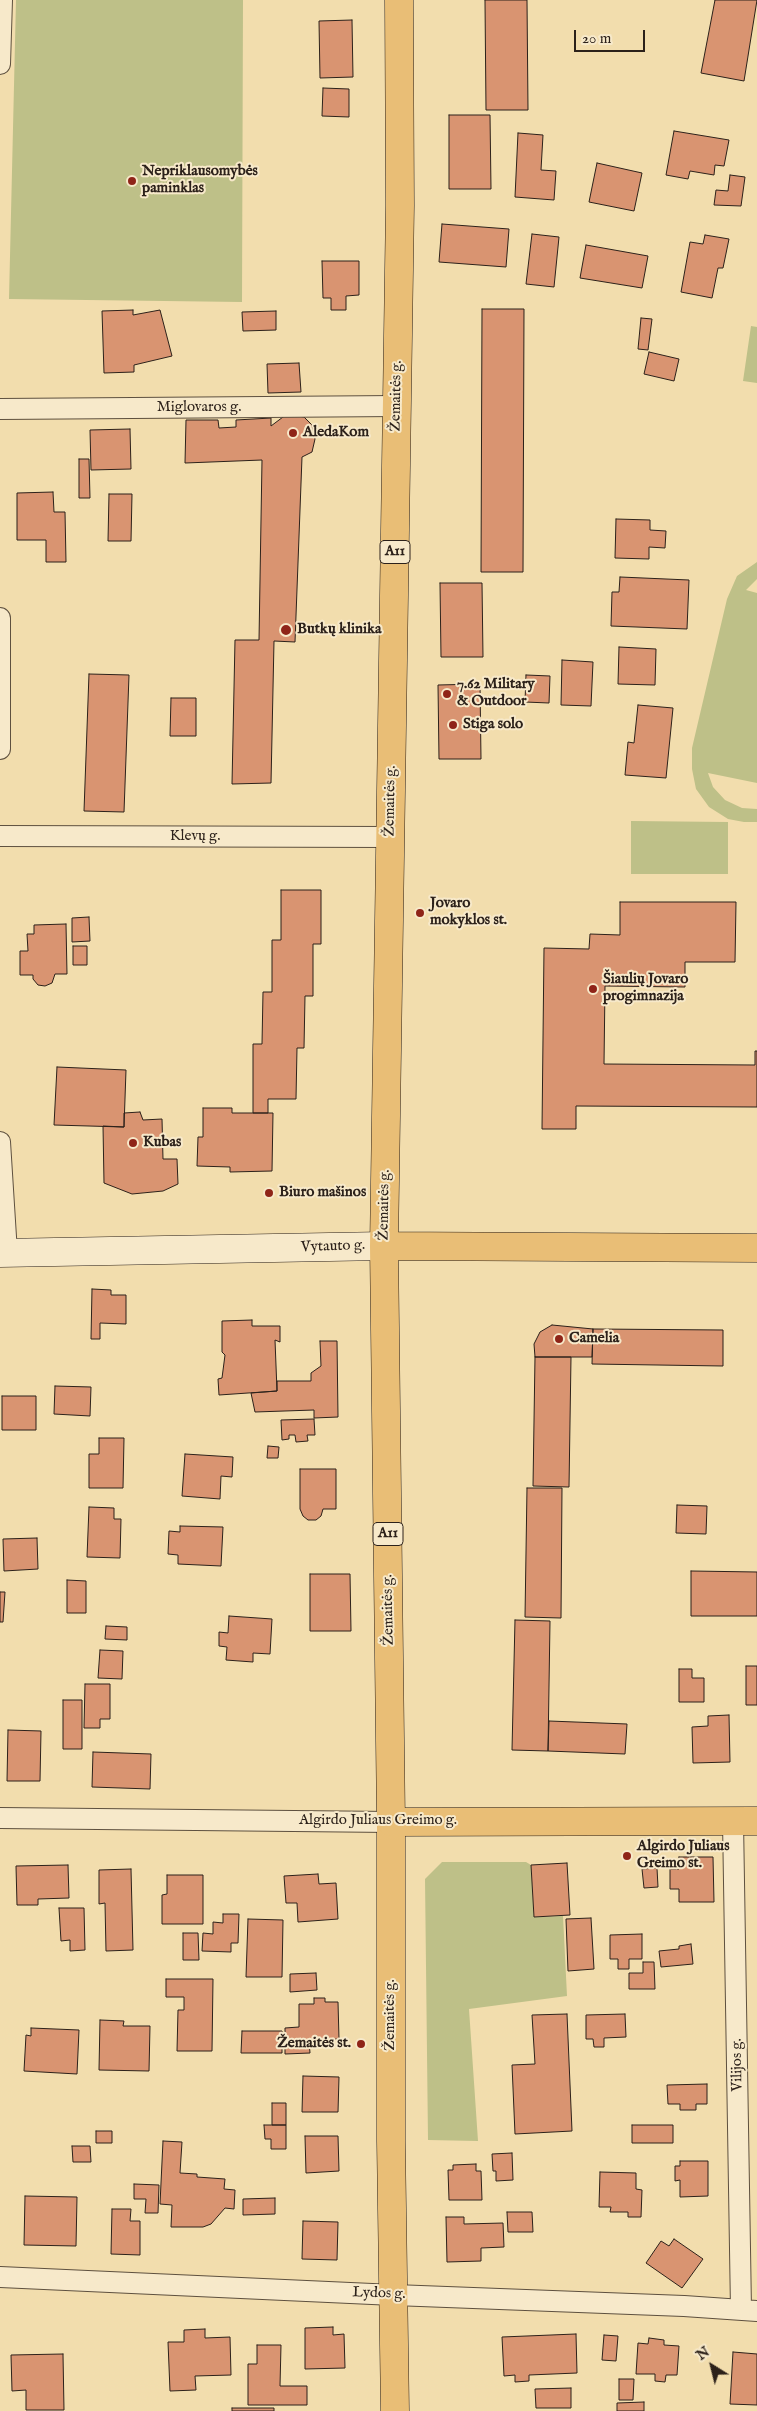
<!DOCTYPE html>
<meta charset="utf-8">
<style>
body{margin:0}
#map{position:relative;width:757px;height:2411px;overflow:hidden;background:#f2ddad;font-family:"IM FELL English",serif}
canvas{display:block}
.north{position:absolute;left:687px;top:2341px;width:50px;height:50px;-webkit-text-stroke:4px #f7e9ca;paint-order:stroke;rotate:324deg;font-size:14px;font-weight:700;line-height:20px;text-align:center;color:#2c211a}
.north::after{content:'';display:block;margin:auto;width:18px;height:22px;background:#2c211a;clip-path:polygon(50% 0,100% 100%,50% 72%,0 100%)}
.scale{position:absolute;left:574px;top:30px;width:71px;height:22px;box-sizing:border-box;border:2px solid #2c211a;border-top:0;padding-left:6px;font-size:15px;line-height:18px;white-space:nowrap;color:#2c211a;-webkit-text-stroke:4px #f7e9ca;paint-order:stroke}
</style>
<div id="map">
<canvas width="757" height="2411"></canvas>
<div class="north">N</div>
<div class="scale">20 m</div>
</div>
<script>
const c = document.querySelector('canvas').getContext('2d');
c.lineJoin = 'round';
function paint(path, color) { c.fillStyle = color; c.fill(path, 'evenodd'); }
const shape = rows => new Path2D(rows.map(r => 'M' + r).join(''));
function trace(path, color, width, dash) { c.strokeStyle = color; c.lineWidth = width; c.lineCap = dash ? 'butt' : 'round'; c.setLineDash(dash || []); c.stroke(path); }
function label(font, color, halo, rows, align = 'center') {
  c.font = font + ' "IM FELL English",serif'; c.lineWidth = 4; c.setLineDash([]); c.textBaseline = 'middle'; c.strokeStyle = halo; c.fillStyle = color; for (const [text, x, y, turn = 0] of rows) {
    c.save(); c.translate(x, y); c.rotate((+turn || 0) * Math.PI / 180); c.textAlign = isNaN(turn) ? turn : align; if (halo) c.strokeText(text, 0, 0); c.fillText(text, 0, 0); c.restore();
  }
}
const green = shape([
 [16,0,243,0,242,302,9,299],
 [751,326,757,327,757,383,743,381],
 [757,562,757,579,746,590,757,593,757,783,708,773,713,787,725,800,742,808,757,809,757,822,744,822,728,819,709,807,696,789,692,769,692,748,727,599,737,576],
 [631,821,728,822,728,874,631,874],
 [442,1862,526,1862,531,1865,534,1917,563,1916,567,1996,469,2009,478,2141,428,2140,425,1879]
]);
const building = shape([
 [485,0,527,0,528,110,486,110,485,0],
 [715,0,757,0,744,81,701,73,715,0],
 [352,20,353,77,320,78,319,21,352,20],
 [323,88,349,89,349,117,322,116,323,88],
 [449,115,490,115,491,189,449,189,449,115],
 [674,131,729,140,724,166,715,165,714,175,690,171,688,179,666,175,674,131],
 [518,133,543,135,541,170,556,171,554,200,515,197,518,133],
 [597,163,642,173,634,211,589,202,597,163],
 [730,175,745,177,741,206,714,205,716,190,728,191,730,175],
 [442,224,509,229,506,267,439,262,442,224],
 [532,234,559,237,554,287,526,284,532,234],
 [705,235,729,239,723,268,718,268,712,298,681,292,690,242,703,244,705,235],
 [586,245,648,256,642,288,580,278,586,245],
 [322,261,359,261,359,295,346,296,346,310,331,310,331,298,323,298,322,261],
 [482,309,524,309,523,572,481,572,482,309],
 [133,310,133,315,160,310,172,356,134,365,134,372,104,373,102,311,133,310],
 [276,311,276,330,243,331,242,312,276,311],
 [641,318,652,319,648,350,638,349,641,318],
 [649,352,679,359,674,381,644,374,649,352],
 [299,363,301,392,268,393,267,364,299,363],
 [287,414,304,417,312,425,315,439,312,452,302,457,295,642,274,641,271,783,232,784,235,640,259,640,262,460,185,463,186,420,218,420,219,428,236,427,236,420,271,418,271,426,287,414],
 [130,429,131,469,91,470,90,430,130,429],
 [79,459,89,459,90,498,79,498,79,459],
 [53,492,54,512,65,512,66,562,46,562,46,540,17,540,17,493,53,492],
 [109,494,132,494,131,541,108,541,109,494],
 [616,519,650,520,650,530,666,531,665,548,649,547,649,559,615,558,616,519],
 [620,577,689,580,687,629,611,626,612,592,619,592,620,577],
 [440,583,482,583,483,657,441,657,440,583],
 [619,647,656,649,655,685,618,684,619,647],
 [562,660,593,662,591,706,561,705,562,660],
 [89,674,129,675,124,812,84,811,89,674],
 [526,675,550,676,549,703,525,702,526,675],
 [480,684,481,759,439,759,438,685,480,684],
 [171,698,196,698,196,736,170,736,171,698],
 [638,705,673,708,666,778,625,775,628,742,634,743,638,705],
 [281,890,321,890,321,944,313,944,313,996,305,996,304,1048,297,1048,296,1099,268,1099,268,1113,253,1113,253,1044,262,1044,263,992,272,992,272,940,281,940,281,890],
 [620,902,736,902,735,962,685,962,685,987,605,986,604,1064,755,1065,755,1051,757,1051,757,1107,576,1106,576,1129,542,1129,544,948,589,949,590,934,620,935,620,902],
 [89,917,90,941,72,942,72,918,89,917],
 [66,924,67,974,55,974,52,983,45,986,38,985,33,979,33,975,20,975,20,951,28,951,27,934,34,934,34,925,66,924],
 [73,946,87,946,87,965,73,965,73,946],
 [57,1067,126,1070,124,1127,54,1125,57,1067],
 [203,1108,232,1108,232,1113,273,1113,272,1171,230,1172,230,1167,197,1166,198,1137,203,1137,203,1108],
 [140,1112,143,1120,162,1119,163,1159,177,1159,178,1184,163,1191,132,1194,104,1183,103,1126,124,1127,124,1113,140,1112],
 [92,1289,111,1290,111,1295,126,1295,126,1324,100,1323,100,1339,91,1339,92,1289],
 [252,1320,252,1326,280,1326,280,1342,275,1340,277,1391,219,1395,218,1379,222,1378,225,1355,222,1352,222,1321,252,1320],
 [552,1325,593,1329,592,1357,535,1357,534,1344,540,1332,552,1325],
 [593,1329,723,1330,723,1366,592,1364,593,1329],
 [320,1341,337,1341,338,1417,314,1418,314,1410,255,1412,251,1393,277,1391,277,1381,311,1381,311,1373,321,1366,320,1341],
 [535,1357,571,1357,569,1487,533,1486,535,1357],
 [55,1386,91,1387,90,1416,54,1414,55,1386],
 [2,1396,36,1396,36,1430,2,1430,2,1396],
 [314,1419,315,1435,307,1435,308,1441,296,1442,295,1435,289,1435,289,1439,282,1440,281,1420,314,1419],
 [99,1438,124,1438,123,1488,89,1488,89,1454,99,1454,99,1438],
 [268,1446,279,1447,278,1458,267,1458,268,1446],
 [185,1454,233,1457,232,1477,221,1476,220,1499,182,1496,185,1454],
 [300,1469,336,1469,336,1509,323,1509,321,1516,316,1520,308,1520,303,1516,300,1509,300,1469],
 [527,1488,562,1488,561,1618,525,1617,527,1488],
 [677,1505,707,1506,706,1534,676,1533,677,1505],
 [89,1507,114,1508,114,1519,121,1519,120,1558,87,1557,89,1507],
 [180,1526,223,1527,221,1566,178,1564,178,1555,168,1554,169,1531,180,1532,180,1526],
 [37,1538,38,1569,4,1571,3,1539,37,1538],
 [691,1571,757,1572,757,1616,691,1616,691,1571],
 [310,1574,350,1574,351,1631,310,1631,310,1574],
 [67,1580,86,1581,86,1613,67,1613,67,1580],
 [0,1592,5,1592,3,1622,0,1622,0,1592],
 [229,1616,272,1619,270,1654,253,1653,253,1662,226,1660,227,1647,219,1646,219,1632,228,1633,229,1616],
 [515,1620,550,1621,548,1751,512,1750,515,1620],
 [106,1626,127,1627,127,1640,105,1639,106,1626],
 [100,1650,123,1651,122,1679,98,1678,100,1650],
 [746,1666,757,1666,757,1705,746,1705,746,1666],
 [679,1669,692,1669,692,1678,704,1678,704,1702,679,1702,679,1669],
 [85,1684,110,1684,110,1719,100,1719,100,1728,84,1728,85,1684],
 [63,1700,82,1700,82,1749,63,1749,63,1700],
 [729,1715,730,1762,693,1763,692,1727,708,1726,708,1716,729,1715],
 [549,1721,627,1724,625,1754,548,1751,549,1721],
 [8,1730,41,1731,40,1781,7,1781,8,1730],
 [93,1752,151,1754,150,1789,92,1787,93,1752],
 [679,1857,713,1857,714,1902,679,1902,679,1889,670,1889,670,1869,679,1869,679,1857],
 [567,1863,570,1915,534,1917,531,1865,567,1863],
 [68,1865,69,1898,38,1899,38,1905,17,1905,16,1866,68,1865],
 [657,1868,658,1887,644,1888,642,1869,657,1868],
 [131,1869,133,1950,106,1951,105,1903,99,1904,99,1870,131,1869],
 [318,1874,319,1884,336,1883,338,1919,298,1922,297,1903,286,1903,284,1876,318,1874],
 [167,1875,203,1875,203,1924,162,1924,162,1895,167,1894,167,1875],
 [59,1908,84,1908,85,1950,70,1951,70,1940,61,1941,59,1908],
 [223,1914,239,1914,238,1943,231,1943,231,1952,202,1951,203,1933,213,1934,213,1922,223,1923,223,1914],
 [591,1918,594,1969,568,1971,566,1919,591,1918],
 [248,1919,283,1920,282,1977,246,1977,248,1919],
 [183,1933,198,1933,199,1960,183,1960,183,1933],
 [642,1934,642,1959,629,1959,629,1969,618,1969,618,1959,610,1959,610,1935,642,1934],
 [691,1944,693,1964,661,1967,659,1951,679,1949,679,1946,691,1944],
 [643,1962,654,1962,655,1989,629,1989,629,1973,643,1973,643,1962],
 [316,1973,317,1990,290,1992,290,1974,316,1973],
 [166,1979,213,1979,212,2051,177,2051,178,2010,184,2010,184,1997,166,1997,166,1979],
 [314,1998,325,1998,325,2002,338,2002,339,2039,309,2040,310,2053,285,2054,285,2028,299,2027,299,2004,314,2004,314,1998],
 [567,2014,572,2131,515,2134,512,2065,535,2064,532,2015,567,2014],
 [625,2014,626,2037,604,2038,604,2047,594,2047,593,2039,586,2039,586,2015,625,2014],
 [100,2020,124,2021,123,2026,150,2026,149,2071,99,2070,100,2020],
 [31,2028,79,2030,77,2074,24,2071,26,2035,31,2036,31,2028],
 [242,2031,282,2031,282,2053,241,2053,242,2031],
 [303,2076,339,2077,338,2112,302,2112,303,2076],
 [707,2084,707,2104,696,2104,696,2110,680,2110,680,2104,668,2104,667,2085,707,2084],
 [272,2103,286,2103,286,2125,272,2125,272,2103],
 [264,2125,286,2125,286,2149,271,2149,271,2139,265,2139,264,2125],
 [632,2125,673,2125,673,2143,632,2143,632,2125],
 [96,2131,112,2131,112,2143,96,2143,96,2131],
 [305,2136,338,2136,339,2171,306,2173,305,2136],
 [163,2141,182,2142,180,2173,197,2174,197,2177,225,2179,224,2189,235,2190,234,2209,225,2208,211,2224,203,2227,171,2227,172,2205,160,2204,163,2141],
 [72,2146,90,2146,91,2162,73,2162,72,2146],
 [512,2153,513,2180,496,2181,496,2171,493,2171,492,2154,512,2153],
 [680,2161,708,2161,708,2196,680,2197,680,2180,675,2181,675,2166,680,2166,680,2161],
 [476,2164,476,2171,481,2171,482,2200,449,2200,448,2170,453,2170,453,2165,476,2164],
 [600,2172,636,2173,636,2189,642,2190,641,2217,628,2217,628,2212,610,2212,611,2207,599,2207,600,2172],
 [134,2184,159,2185,158,2213,145,2213,146,2199,134,2199,134,2184],
 [25,2196,77,2197,76,2246,24,2245,25,2196],
 [275,2198,275,2214,243,2215,243,2199,275,2198],
 [112,2209,131,2209,130,2221,140,2221,140,2255,111,2254,112,2209],
 [507,2212,532,2212,533,2232,508,2232,507,2212],
 [446,2217,464,2217,464,2224,503,2223,504,2247,481,2248,481,2261,447,2262,446,2217],
 [303,2221,338,2222,337,2260,302,2259,303,2221],
 [674,2239,703,2259,682,2288,646,2263,661,2241,669,2246,674,2239],
 [333,2327,333,2335,344,2334,345,2368,305,2369,305,2328,333,2327],
 [205,2329,205,2338,230,2337,231,2375,195,2376,196,2390,170,2391,168,2342,184,2342,184,2330,205,2329],
 [576,2334,577,2373,529,2375,529,2381,515,2382,515,2375,504,2376,502,2337,576,2334],
 [604,2335,618,2336,616,2361,602,2360,604,2335],
 [649,2338,664,2340,664,2345,679,2346,677,2375,666,2375,665,2382,655,2381,655,2374,636,2374,638,2343,648,2344,649,2338],
 [257,2345,281,2345,280,2386,307,2386,307,2405,248,2405,248,2364,257,2364,257,2345],
 [733,2352,757,2354,757,2405,730,2404,733,2352],
 [63,2354,64,2410,26,2410,26,2390,12,2391,11,2355,63,2354],
 [619,2379,634,2379,633,2400,619,2400,619,2379],
 [571,2388,571,2408,536,2408,535,2389,571,2388],
 [644,2402,644,2411,617,2411,617,2403,644,2402],
 [232,2408,274,2408,274,2411,232,2411,232,2408]
]);
const street = shape([
 [0,64,2,0],
 [0,409,397,406],
 [0,618,0,749],
 [0,836,390,837],
 [0,1142,7,1253],
 [0,1818,391,1822],
 [733,1821,741,2310],
 [0,2277,394,2295,684,2306,757,2311]
]);
const secondary = shape([
 [0,1253,384,1246]
]);
const primary = shape([
 [391,1822,391,2141,395,2411]
]);
const highway = shape([
 [399,0,400,205,384,1246,391,1822,757,1821],
 [384,1246,757,1248]
]);
const markers = [
 [132,181,5,"#8f2418"],
 [293,433,5,"#8f2418"],
 [286,630,6,"#8f2418"],
 [447,694,5,"#8f2418"],
 [453,725,5,"#8f2418"],
 [420,913,5,"#8f2418"],
 [593,989,5,"#8f2418"],
 [133,1143,5,"#8f2418"],
 [269,1193,5,"#8f2418"],
 [559,1339,5,"#8f2418"],
 [627,1856,5,"#8f2418"],
 [361,2044,5,"#8f2418"]
];
const shields = [
 [395,552,30],
 [388,1534,30]
];
const shieldNames = [
 ["A11",395,552],
 ["A11",388,1534]
];
const poiNames = [
 ["Nepriklausomybės",142,172],
 ["paminklas",142,189],
 ["AledaKom",303,433],
 ["Butkų klinika",297,630],
 ["7.62 Military",457,685],
 ["& Outdoor",457,702],
 ["Stiga solo",463,725],
 ["Jovaro",430,904],
 ["mokyklos st.",430,921],
 ["Šiaulių Jovaro",603,980],
 ["progimnazija",603,997],
 ["Kubas",143,1143],
 ["Biuro mašinos",279,1193],
 ["Camelia",569,1339],
 ["Algirdo Juliaus",637,1847],
 ["Greimo st.",637,1864],
 ["Žemaitės st.",351,2044,"right"]
];
const streetNames = [
 ["Žemaitės g.",397,396,-89],
 ["Miglovaros g.",199,408],
 ["Žemaitės g.",391,801,-89],
 ["Klevų g.",195,837],
 ["Žemaitės g.",385,1205,-89],
 ["Vytauto g.",333,1247,-2],
 ["Žemaitės g.",389,1610,-91],
 ["Algirdo Juliaus Greimo g.",378,1821],
 ["Žemaitės g.",391,2015,-90],
 ["Vilijos g.",738,2065,-91],
 ["Lydos g.",379,2294,2]
];
paint(green, '#bec088');
paint(building, '#d99471');
trace(building, '#2c211a', 1);
trace(street, '#5e503f', 22);
trace(secondary, '#2c211a', 29);
trace(primary, '#2c211a', 29);
trace(highway, '#2c211a', 29);
trace(street, '#f7e9ca', 20);
trace(secondary, '#f7e9ca', 28);
trace(primary, '#e9be76', 28);
trace(highway, '#e9be76', 28);
for (const [x, y, r, color] of markers) { const dot = new Path2D(); dot.arc(x, y, r, 0, 2 * Math.PI); c.fillStyle = color; c.fill(dot); trace(dot, '#f7e9ca', 2); }
for (const [x, y, w] of shields) { const box = new Path2D(); box.roundRect(x - w / 2, y - 11.5, w, 23, 4); c.fillStyle = '#f7e9ca'; c.fill(box); trace(box, '#2c211a', 1); }
label('bold 14px', '#2c211a', null, shieldNames);
label('bold 15px', '#2c211a', '#f7e9ca', poiNames, 'left');
label('15px', '#2c211a', '#f7e9ca', streetNames);
</script>
